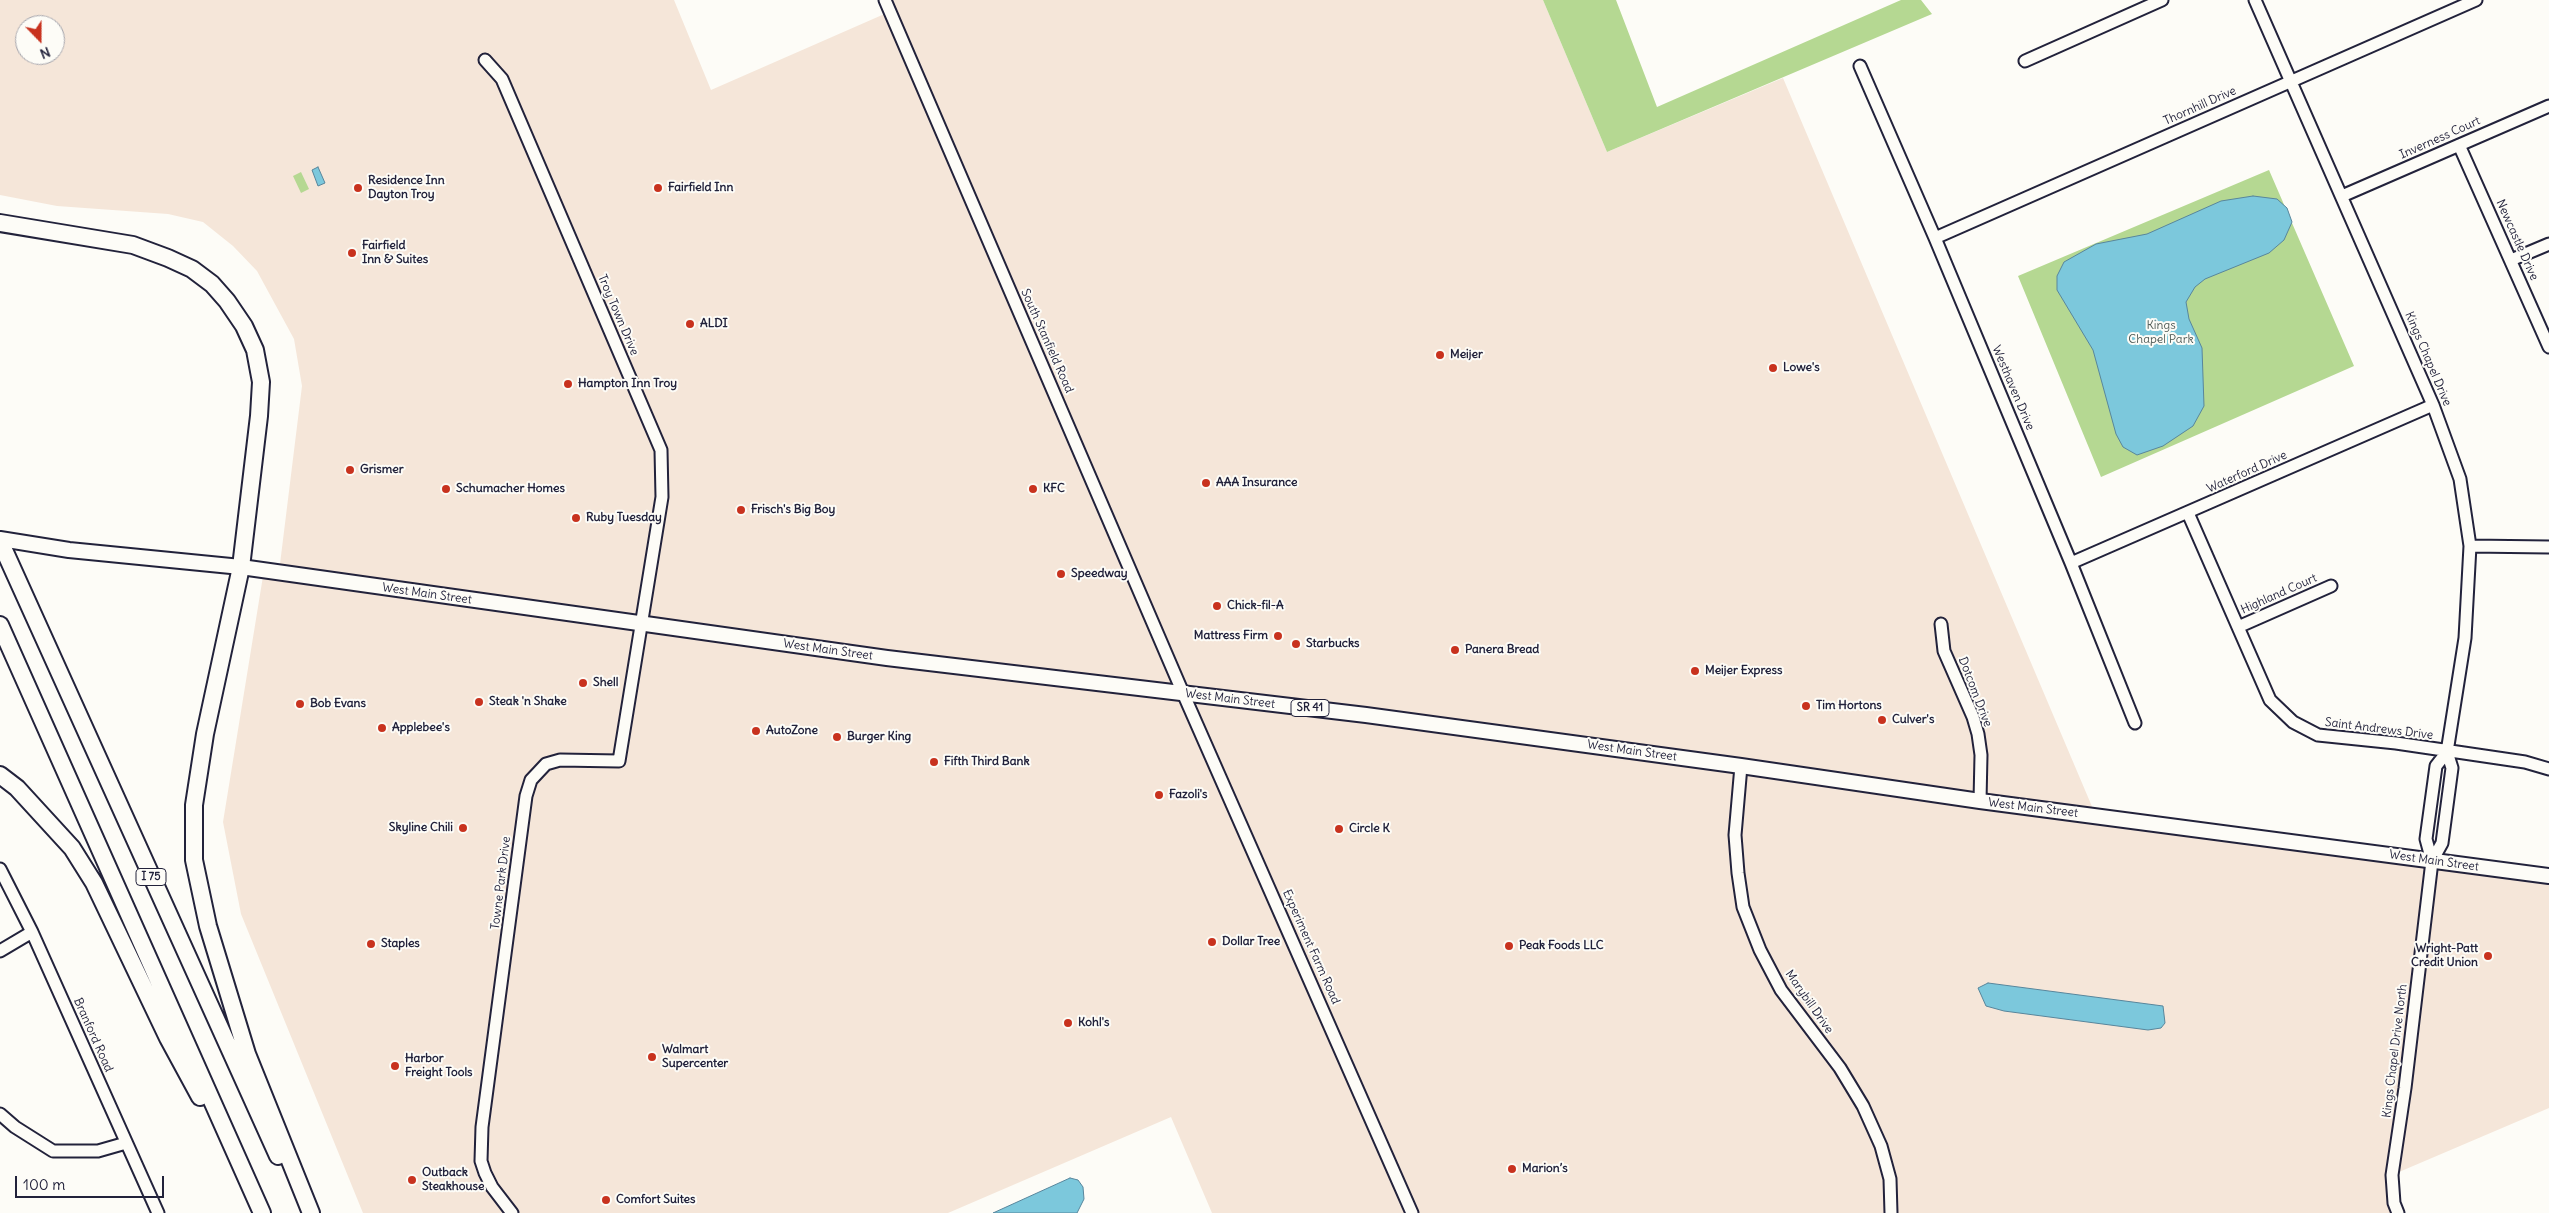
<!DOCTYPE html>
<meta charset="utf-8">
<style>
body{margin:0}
#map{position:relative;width:2549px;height:1213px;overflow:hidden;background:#fdfcf7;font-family:Delius,sans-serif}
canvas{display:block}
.north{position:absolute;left:15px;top:15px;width:50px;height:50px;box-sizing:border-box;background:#fdfcf7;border:1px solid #a5a5ac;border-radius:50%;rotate:158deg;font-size:14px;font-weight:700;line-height:20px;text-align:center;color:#22223b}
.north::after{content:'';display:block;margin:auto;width:18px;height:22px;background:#c8321e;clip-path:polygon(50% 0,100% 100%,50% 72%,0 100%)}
.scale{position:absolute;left:15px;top:1176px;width:149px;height:22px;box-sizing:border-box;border:2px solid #22223b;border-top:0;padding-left:6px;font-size:15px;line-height:18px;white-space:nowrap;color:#22223b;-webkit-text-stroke:4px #fdfcf7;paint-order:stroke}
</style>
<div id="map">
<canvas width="2549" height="1213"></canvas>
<div class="north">N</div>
<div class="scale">100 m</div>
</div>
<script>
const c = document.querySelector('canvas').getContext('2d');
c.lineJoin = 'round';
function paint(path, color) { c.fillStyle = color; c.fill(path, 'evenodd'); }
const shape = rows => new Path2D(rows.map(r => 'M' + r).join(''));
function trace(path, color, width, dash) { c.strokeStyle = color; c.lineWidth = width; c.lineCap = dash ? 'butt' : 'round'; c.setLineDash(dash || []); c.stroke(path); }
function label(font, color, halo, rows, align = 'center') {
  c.font = font + ' Delius,sans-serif'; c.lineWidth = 4; c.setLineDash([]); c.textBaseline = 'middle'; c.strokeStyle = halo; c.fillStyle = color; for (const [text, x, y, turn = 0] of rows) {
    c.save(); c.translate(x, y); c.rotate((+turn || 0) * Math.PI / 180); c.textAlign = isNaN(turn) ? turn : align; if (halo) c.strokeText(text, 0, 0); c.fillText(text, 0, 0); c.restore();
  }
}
const built = shape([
 [0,0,674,0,711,90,889,12,885,0,1543,0,1607,152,1783,78,2096,816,2549,876,2549,1108,2392,1175,2398,1213,1212,1213,1171,1117,948,1213,363,1213,241,914,223,822,264,570,279,572,302,386,294,339,257,271,233,246,203,222,168,214,57,206,0,195],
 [25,25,55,25,55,55,25,55]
]);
const green = shape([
 [1543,0,1616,0,1657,107,1901,0,1921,0,1932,14,1607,152],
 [2269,170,2354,366,2101,477,2018,276],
 [301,172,309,189,301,193,293,176]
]);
const water = shape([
 [318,167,325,183,318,186,312,170,318,167],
 [2253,196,2277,199,2287,208,2292,222,2284,240,2269,253,2205,279,2195,287,2186,302,2189,319,2202,348,2204,406,2193,426,2163,446,2137,455,2123,447,2116,434,2093,350,2057,290,2057,276,2064,262,2096,244,2147,234,2221,201,2253,196],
 [1988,983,2163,1006,2165,1023,2161,1028,2148,1030,2004,1011,1986,1006,1978,988,1988,983],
 [1070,1178,1078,1180,1083,1187,1084,1199,1077,1213,993,1213,1070,1178]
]);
const minor = shape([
 [885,0,1183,693,1412,1213],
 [2255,0,2433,405,2460,479,2470,546,2465,638,2447,752,2452,768,2442,843,2432,861,2405,1088,2392,1175,2394,1203,2398,1213],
 [485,60,502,79,661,450,662,497,619,761,560,760,546,764,531,780,526,796,482,1127,481,1161,485,1173,492,1187,512,1213],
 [2025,61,2162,0],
 [1860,66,1935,238,2071,563,2135,723],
 [2459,145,2549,347],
 [2342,196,2549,106],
 [1935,238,2476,0],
 [2511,260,2549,244],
 [2188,513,2270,700,2293,722,2318,735,2396,743,2525,762,2549,769],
 [2470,546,2549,547],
 [2071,563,2433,405],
 [1941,624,1944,651,1973,717,1978,734,1981,755,1980,801],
 [2238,627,2331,586],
 [1741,766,1735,835,1738,873,1743,907,1760,950,1781,990,1840,1068,1863,1106,1881,1146,1890,1179,1891,1213],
 [2432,861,2426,839,2436,766,2447,752],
 [0,869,32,932,158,1213],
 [0,951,32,932],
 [0,1114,15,1127,53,1151,98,1151,126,1143]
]);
const major = shape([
 [0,539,69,550,241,567,887,658,1366,715,1741,766,1980,801,2549,876]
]);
const highway = shape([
 [0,223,133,245,168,258,192,269,212,284,227,301,244,326,255,350,261,382,259,416,241,567,205,734,194,805,194,860,208,926,247,1054,311,1213],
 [0,541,278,1156],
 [0,625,262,1213],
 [0,775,17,788,72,848,94,883,168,1038,200,1097]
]);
const markers = [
 [358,188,5,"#c8321e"],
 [658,188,5,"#c8321e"],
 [352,253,5,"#c8321e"],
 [690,324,5,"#c8321e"],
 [1440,355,5,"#c8321e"],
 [1773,368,5,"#c8321e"],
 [568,384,5,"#c8321e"],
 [350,470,5,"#c8321e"],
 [1206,483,5,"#c8321e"],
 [446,489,5,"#c8321e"],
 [1033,489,5,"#c8321e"],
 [741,510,5,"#c8321e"],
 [576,518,5,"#c8321e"],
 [1061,574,5,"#c8321e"],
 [1217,606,5,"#c8321e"],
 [1278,636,5,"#c8321e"],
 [1296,644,5,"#c8321e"],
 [1455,650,5,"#c8321e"],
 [1695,671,5,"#c8321e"],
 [583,683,5,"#c8321e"],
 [479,702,5,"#c8321e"],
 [300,704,5,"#c8321e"],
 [1806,706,5,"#c8321e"],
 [1882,720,5,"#c8321e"],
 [382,728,5,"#c8321e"],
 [756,731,5,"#c8321e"],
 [837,737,5,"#c8321e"],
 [934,762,5,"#c8321e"],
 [1159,795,5,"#c8321e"],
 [463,828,5,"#c8321e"],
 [1339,829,5,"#c8321e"],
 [1212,942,5,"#c8321e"],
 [371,944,5,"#c8321e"],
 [1509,946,5,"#c8321e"],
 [2488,956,5,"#c8321e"],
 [1068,1023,5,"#c8321e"],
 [652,1057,5,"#c8321e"],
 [395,1066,5,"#c8321e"],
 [1512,1169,5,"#c8321e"],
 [412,1180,5,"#c8321e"],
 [606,1200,5,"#c8321e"]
];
const shields = [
 [1310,708,38],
 [151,877,30]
];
const shieldNames = [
 ["SR 41",1310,708],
 ["I 75",151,877]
];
const streetNames = [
 ["Thornhill Drive",2200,106,-24],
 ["Inverness Court",2440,138,-24],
 ["Newcastle Drive",2517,240,66],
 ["Troy Town Drive",618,315,67],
 ["South Stanfield Road",1047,341,66],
 ["Kings Chapel Drive",2428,359,67],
 ["Westhaven Drive",2013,388,67],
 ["Waterford Drive",2247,472,-24],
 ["West Main Street",427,594,8],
 ["Highland Court",2279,594,-24],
 ["West Main Street",828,650,8],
 ["Dotcom Drive",1975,692,69],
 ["West Main Street",1230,699,7],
 ["Saint Andrews Drive",2379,729,7],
 ["West Main Street",1632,751,8],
 ["West Main Street",2033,808,7],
 ["West Main Street",2434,861,8],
 ["Towne Park Drive",501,883,-83],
 ["Experiment Farm Road",1311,947,66],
 ["Marybill Drive",1809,1002,55],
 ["Branford Road",93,1035,66],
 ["Kings Chapel Drive North",2395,1051,-83]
];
const poiNames = [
 ["Residence Inn",368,181],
 ["Dayton Troy",368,195],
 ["Fairfield Inn",668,188],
 ["Fairfield",362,246],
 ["Inn & Suites",362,260],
 ["ALDI",700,324],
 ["Meijer",1450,355],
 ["Lowe's",1783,368],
 ["Hampton Inn Troy",578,384],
 ["Grismer",360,470],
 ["AAA Insurance",1216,483],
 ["Schumacher Homes",456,489],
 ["KFC",1043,489],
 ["Frisch's Big Boy",751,510],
 ["Ruby Tuesday",586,518],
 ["Speedway",1071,574],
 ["Chick-fil-A",1227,606],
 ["Mattress Firm",1268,636,"right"],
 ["Starbucks",1306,644],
 ["Panera Bread",1465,650],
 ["Meijer Express",1705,671],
 ["Shell",593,683],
 ["Steak 'n Shake",489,702],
 ["Bob Evans",310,704],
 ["Tim Hortons",1816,706],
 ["Culver's",1892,720],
 ["Applebee's",392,728],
 ["AutoZone",766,731],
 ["Burger King",847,737],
 ["Fifth Third Bank",944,762],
 ["Fazoli's",1169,795],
 ["Skyline Chili",453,828,"right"],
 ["Circle K",1349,829],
 ["Dollar Tree",1222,942],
 ["Staples",381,944],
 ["Peak Foods LLC",1519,946],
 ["Wright-Patt",2478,949,"right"],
 ["Credit Union",2478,963,"right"],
 ["Kohl's",1078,1023],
 ["Walmart",662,1050],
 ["Supercenter",662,1064],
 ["Harbor",405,1059],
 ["Freight Tools",405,1073],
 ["Marion’s",1522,1169],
 ["Outback",422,1173],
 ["Steakhouse",422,1187],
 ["Comfort Suites",616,1200]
];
const parkNames = [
 ["Kings",2161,326],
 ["Chapel Park",2161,340]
];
paint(built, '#f5e6d9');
paint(green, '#b5d892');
paint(water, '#7cc8dc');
trace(water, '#58869c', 1);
trace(minor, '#22223b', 15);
trace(major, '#22223b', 18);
trace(highway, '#22223b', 20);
trace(minor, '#fdfcf7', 11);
trace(major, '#fdfcf7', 14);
trace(highway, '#fdfcf7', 16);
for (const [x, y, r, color] of markers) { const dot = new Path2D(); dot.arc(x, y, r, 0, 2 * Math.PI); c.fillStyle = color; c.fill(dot); trace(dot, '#fdfcf7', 2); }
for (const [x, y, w] of shields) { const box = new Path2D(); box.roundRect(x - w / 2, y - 8.5, w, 17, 4); c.fillStyle = '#fdfcf7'; c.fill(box); trace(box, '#22223b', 1); }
label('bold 11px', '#22223b', null, shieldNames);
label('12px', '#22223b', '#fdfcf7', streetNames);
label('bold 12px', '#22223b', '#fdfcf7', poiNames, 'left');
label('12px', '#4e5955', '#fdfcf7', parkNames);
</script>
